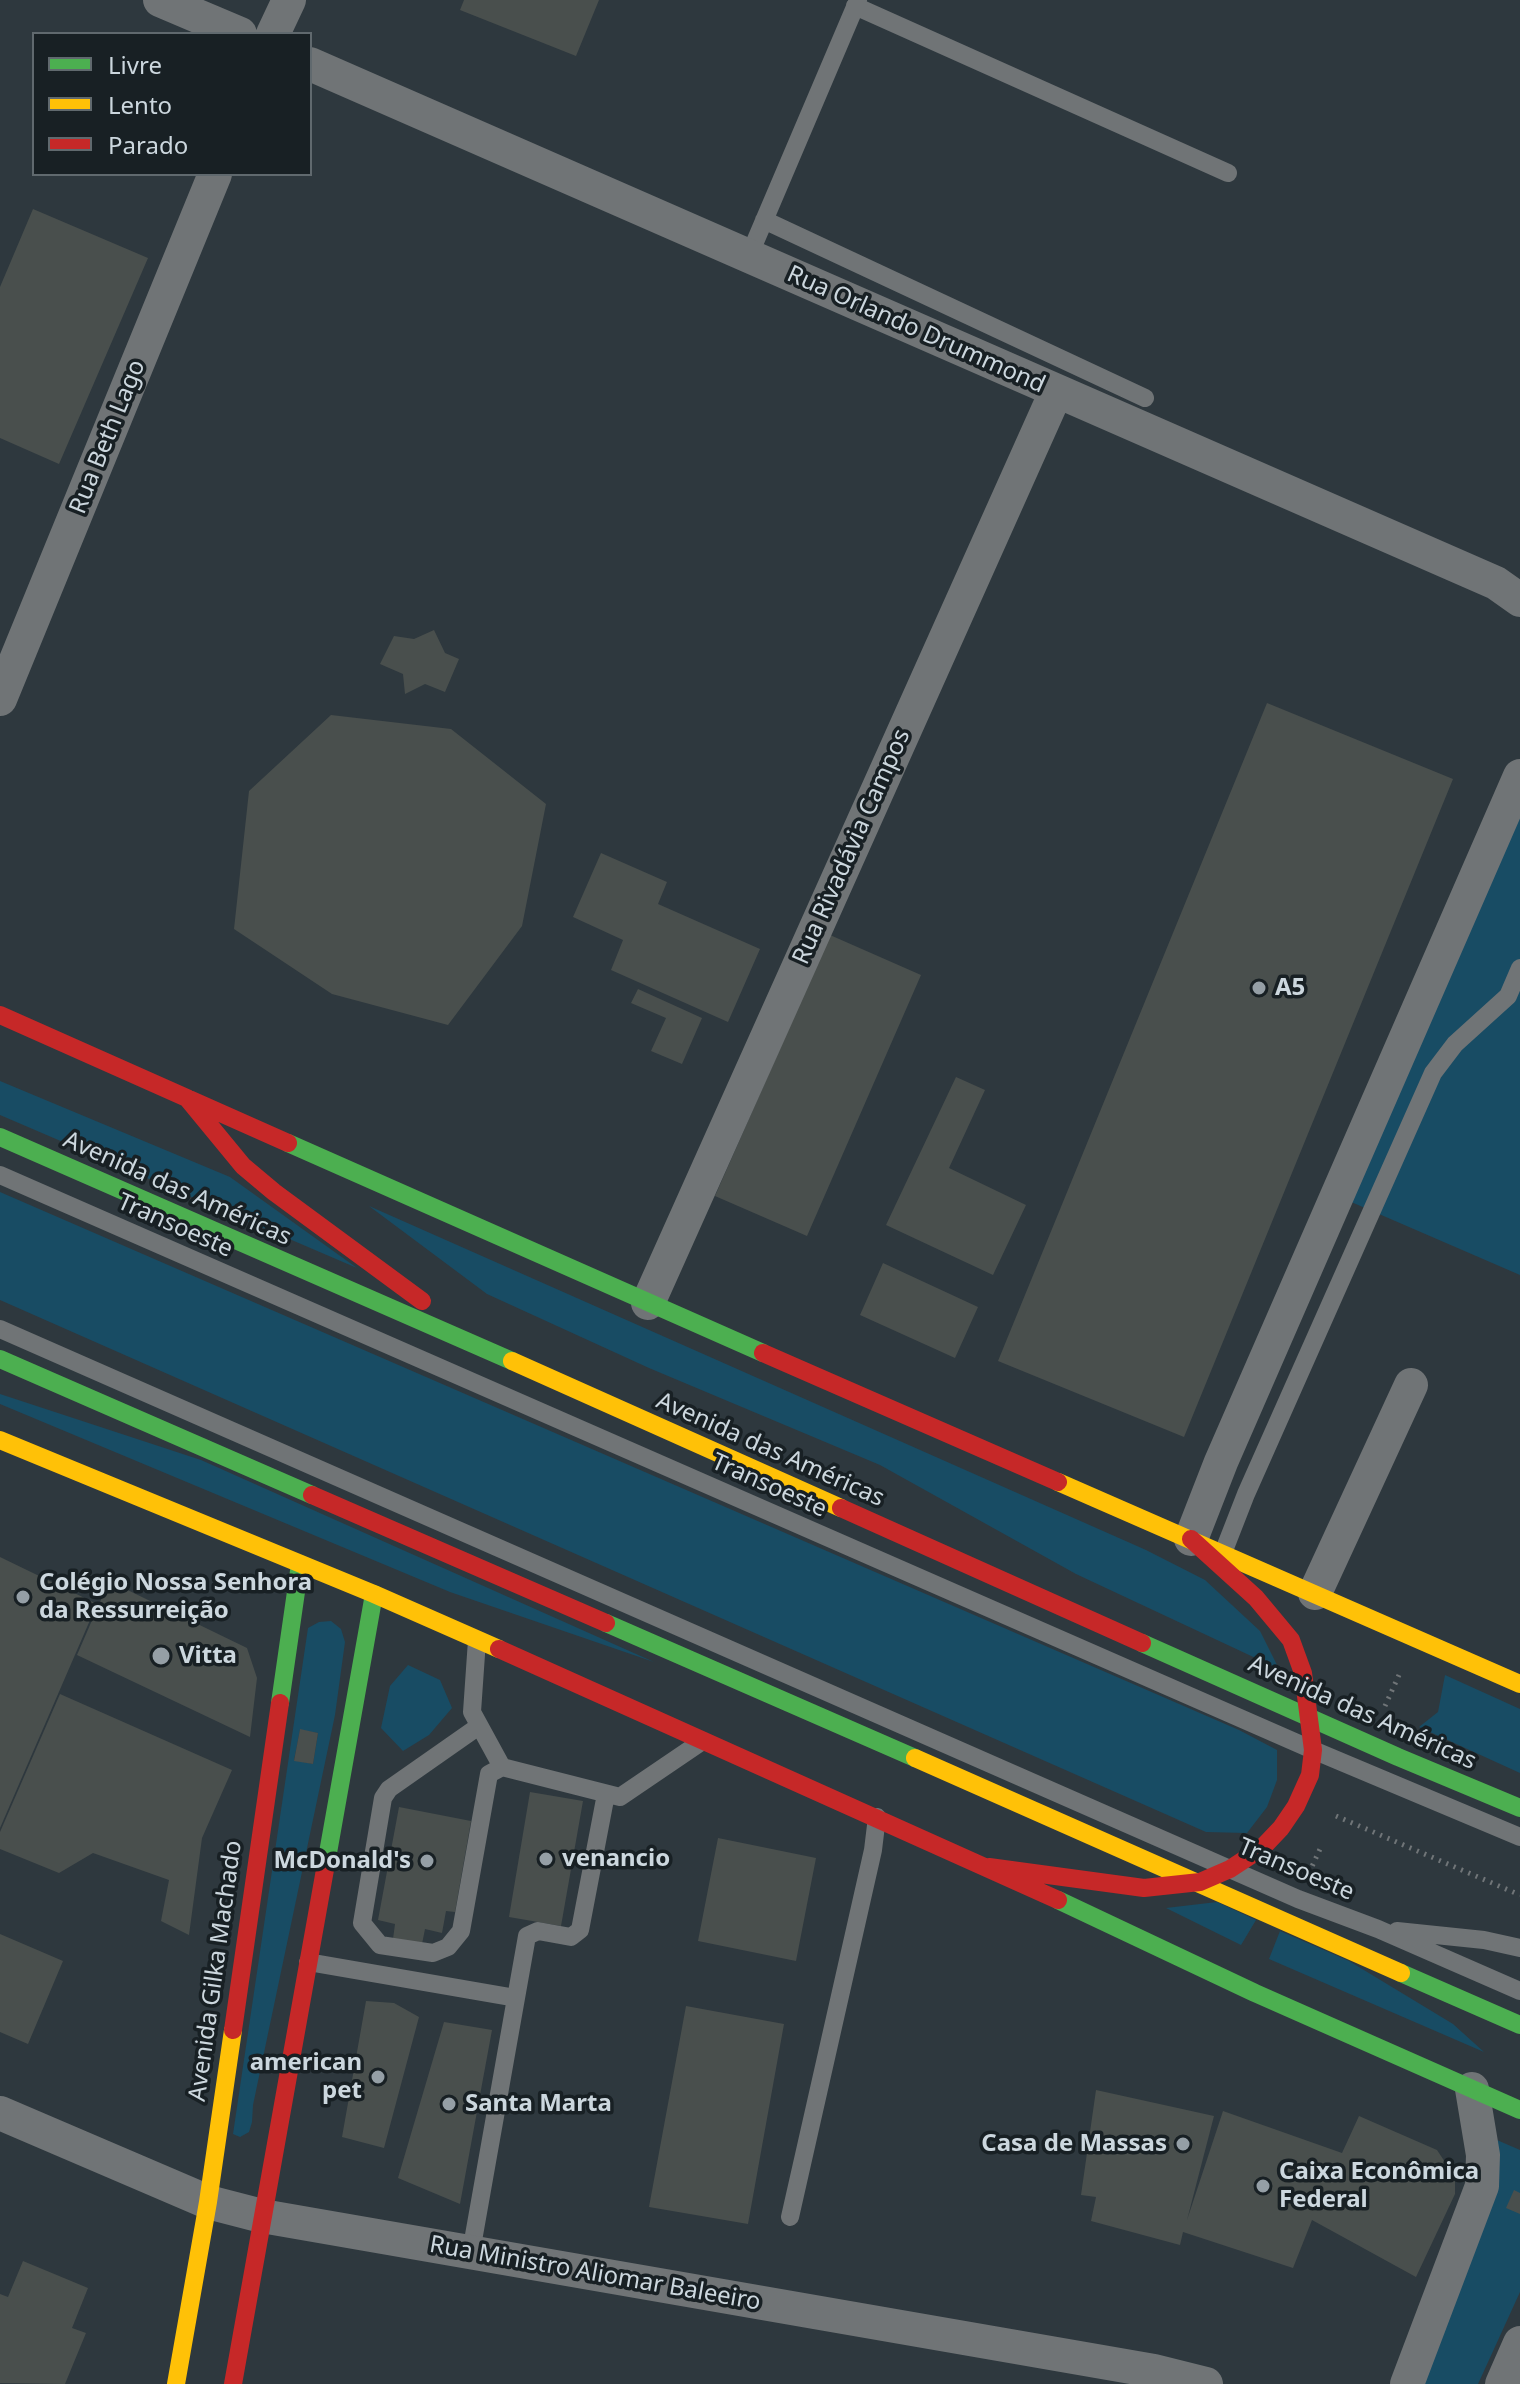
<!DOCTYPE html>
<meta charset="utf-8">
<style>
body{margin:0}
#map{position:relative;width:1520px;height:2384px;overflow:hidden;background:#2e383e;font-family:"Noto Sans",sans-serif}
canvas{display:block}
.legend{position:absolute;left:32px;top:32px;width:280px;height:144px;box-sizing:border-box;background:#182024;border:2px solid #60696e;margin:0;padding:10px 14px;list-style:none;font-size:24px;color:#ccd7de}
.legend li{display:flex;align-items:center;gap:16px;height:40px}
.legend b{width:40px;border:2px solid #60696e}
</style>
<div id="map">
<canvas width="1520" height="2384"></canvas>
<ul class="legend">
<li><b style="height:10px;background:#4caf50"></b>Livre</li>
<li><b style="height:10px;background:#ffc107"></b>Lento</li>
<li><b style="height:10px;background:#c62828"></b>Parado</li>
</ul>
</div>
<script>
const c = document.querySelector('canvas').getContext('2d');
c.lineJoin = 'round';
function paint(path, color) { c.fillStyle = color; c.fill(path, 'evenodd'); }
const shape = rows => new Path2D(rows.map(r => 'M' + r).join(''));
function trace(path, color, width, dash) { c.strokeStyle = color; c.lineWidth = width; c.lineCap = dash ? 'butt' : 'round'; c.setLineDash(dash || []); c.stroke(path); }
function label(font, color, halo, rows, align = 'center') {
  c.font = font + ' "Noto Sans",sans-serif'; c.lineWidth = 7; c.setLineDash([]); c.textBaseline = 'middle'; c.strokeStyle = halo; c.fillStyle = color; for (const [text, x, y, turn = 0] of rows) {
    c.save(); c.translate(x, y); c.rotate((+turn || 0) * Math.PI / 180); c.textAlign = isNaN(turn) ? turn : align; if (halo) c.strokeText(text, 0, 0); c.fillText(text, 0, 0); c.restore();
  }
}
const green = shape([
 [1520,797,1520,1275,1342,1198],
 [0,1081,230,1177,357,1268,0,1115],
 [0,1192,1239,1730,1277,1750,1277,1780,1267,1807,1247,1833,1206,1832,0,1300],
 [369,1206,1146,1550,1205,1580,1260,1631,1279,1669,1076,1574,880,1465,649,1368,487,1294],
 [0,1394,201,1460,654,1662,450,1592,0,1404],
 [331,1621,341,1629,345,1642,335,1715,253,2105,252,2122,249,2132,240,2137,233,2134,308,1628,319,1622],
 [300,1730,318,1733,313,1764,294,1760],
 [408,1665,440,1680,452,1708,429,1735,403,1751,381,1728,390,1686],
 [1445,1675,1520,1709,1520,1773,1419,1727,1438,1712],
 [1217,1902,1256,1920,1241,1945,1166,1908],
 [1280,1931,1349,1961,1453,2024,1484,2052,1269,1959],
 [1490,2137,1520,2150,1520,2292,1478,2384,1414,2384]
]);
const building = shape([
 [464,0,599,0,576,56,460,10],
 [33,209,148,258,59,464,0,438,0,287],
 [434,630,445,653,459,659,445,692,425,684,405,694,403,674,380,664,394,636,414,639],
 [1267,703,1453,779,1184,1437,998,1361],
 [331,715,451,729,546,804,522,926,448,1025,332,994,234,929,249,791],
 [601,853,667,882,658,904,760,949,728,1022,611,970,623,940,573,917],
 [830,935,921,975,807,1236,715,1196],
 [638,989,702,1018,682,1064,651,1051,666,1018,631,1003],
 [956,1077,985,1090,949,1168,1026,1205,993,1275,886,1225],
 [883,1263,978,1307,955,1358,860,1315],
 [0,1557,97,1604,0,1828],
 [109,1581,247,1648,257,1678,250,1737,77,1655],
 [60,1694,232,1770,202,1838,189,1935,161,1921,169,1880,93,1853,59,1873,0,1849,0,1832],
 [300,1729,318,1733,313,1764,294,1761],
 [530,1792,583,1801,561,1926,509,1917],
 [399,1807,471,1821,455,1912,446,1911,442,1933,425,1929,422,1944,393,1939,395,1924,378,1920],
 [718,1838,816,1858,796,1961,698,1941],
 [0,1934,63,1961,28,2044,0,2032],
 [366,2001,394,2003,419,2017,384,2148,342,2137],
 [686,2006,784,2024,748,2224,649,2207],
 [444,2022,492,2030,460,2204,398,2178],
 [1096,2090,1214,2116,1187,2220,1223,2111,1342,2153,1359,2116,1437,2150,1455,2177,1455,2194,1416,2277,1312,2220,1293,2268,1183,2232,1180,2245,1091,2221,1096,2197,1081,2195],
 [1514,2190,1520,2193,1520,2214,1506,2208],
 [23,2261,88,2288,72,2328,86,2333,65,2384,0,2383,0,2294,8,2297]
]);
const path = shape([
 [1385,1706,1399,1675],
 [1336,1816,1520,1895],
 [1309,1873,1320,1849]
]);
const lane = shape([
 [855,6,1228,173],
 [764,220,1145,398],
 [749,256,858,0],
 [0,1175,1313,1750,1520,1837],
 [0,1329,1298,1899,1378,1929,1520,1991],
 [1223,1553,1246,1494,1433,1073,1455,1044,1508,996,1520,968],
 [477,1640,472,1712,502,1767],
 [479,1726,389,1789,383,1798,362,1923,380,1945,433,1953,448,1947,461,1931,489,1774,502,1767,620,1797,701,1742],
 [1397,1931,1484,1940,1520,1948],
 [308,1962,516,1998],
 [790,2217,873,1850,877,1817],
 [471,2252,527,1936,538,1931,571,1937,580,1930,606,1794]
]);
const street = shape([
 [160,0,240,34],
 [273,34,289,0],
 [310,64,1496,583,1520,600],
 [0,699,215,174],
 [648,1303,1056,392],
 [1191,1539,1221,1462,1520,776],
 [1315,1593,1411,1385],
 [0,2113,208,2202,262,2216,1154,2371,1206,2384],
 [1407,2384,1482,2186,1483,2155,1472,2089],
 [1502,2384,1520,2343]
]);
const fast = shape([
 [0,1137,512,1361],
 [288,1143,763,1353],
 [0,1359,312,1495],
 [606,1623,915,1758],
 [1142,1643,1398,1757,1520,1808],
 [280,1703,300,1564],
 [326,1864,374,1594],
 [1058,1900,1255,1993,1520,2110],
 [1401,1973,1520,2025]
]);
const slow = shape([
 [512,1361,841,1508],
 [0,1440,374,1594,499,1649],
 [1058,1482,1520,1684],
 [915,1758,1401,1973],
 [176,2384,208,2202,233,2030]
]);
const jam = shape([
 [0,1015,288,1143],
 [187,1098,243,1166,274,1192,422,1301],
 [763,1353,1058,1482],
 [312,1495,606,1623],
 [841,1508,1142,1643],
 [499,1649,1058,1900],
 [989,1867,1144,1888,1200,1882,1230,1869,1262,1848,1281,1828,1296,1806,1310,1775,1313,1750,1303,1673,1291,1640,1256,1598,1191,1539],
 [233,2030,280,1703],
 [233,2384,326,1864]
]);
const markers = [
 [1259,988,8,"#959fa6"],
 [23,1597,8,"#959fa6"],
 [161,1656,10,"#959fa6"],
 [546,1859,8,"#959fa6"],
 [427,1861,8,"#959fa6"],
 [378,2077,8,"#959fa6"],
 [449,2104,8,"#959fa6"],
 [1183,2144,8,"#959fa6"],
 [1263,2186,8,"#959fa6"]
];
const streetNames = [
 ["Rua Orlando Drummond",916,330,24],
 ["Rua Beth Lago",108,437,-68],
 ["Rua Rivadávia Campos",852,847,-66],
 ["Avenida das Américas",177,1189,24],
 ["Transoeste",175,1226,24],
 ["Avenida das Américas",770,1450,24],
 ["Transoeste",769,1486,24],
 ["Avenida das Américas",1362,1713,24],
 ["Transoeste",1296,1870,23],
 ["Avenida Gilka Machado",216,1971,-82],
 ["Rua Ministro Aliomar Baleeiro",595,2274,10]
];
const poiNames = [
 ["A5",1275,988],
 ["Colégio Nossa Senhora",39,1583],
 ["da Ressurreição",39,1611],
 ["Vitta",179,1656],
 ["venancio",562,1859],
 ["McDonald's",411,1861,"right"],
 ["american",362,2063,"right"],
 ["pet",362,2091,"right"],
 ["Santa Marta",465,2104],
 ["Casa de Massas",1167,2144,"right"],
 ["Caixa Econômica",1279,2172],
 ["Federal",1279,2200]
];
paint(green, '#184c64');
paint(building, '#494f4d');
trace(path, '#707578', 5, [2, 6]);
trace(lane, '#707476', 18);
trace(street, '#707476', 34);
trace(fast, '#4caf50', 18);
trace(slow, '#ffc107', 18);
trace(jam, '#c62828', 18);
for (const [x, y, r, color] of markers) { const dot = new Path2D(); dot.arc(x, y, r, 0, 2 * Math.PI); c.fillStyle = color; c.fill(dot); trace(dot, '#182024', 3); }
label('24px', '#ccd7de', '#182024', streetNames);
label('bold 24px', '#ccd7de', '#182024', poiNames, 'left');
</script>
